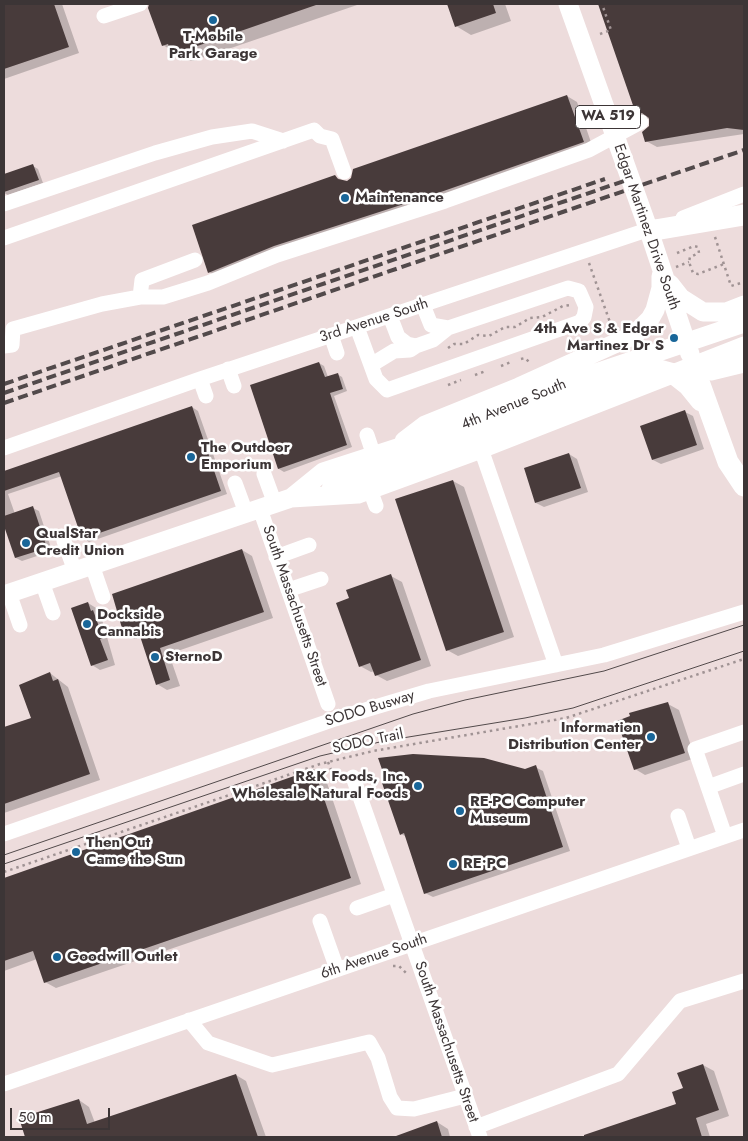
<!DOCTYPE html>
<meta charset="utf-8">
<style>
body{margin:0}
#map{position:relative;width:748px;height:1141px;overflow:hidden;background:#eddcdc;font-family:Jost,sans-serif}
canvas{display:block}
.frame{position:absolute;inset:0;border:5px solid #3c3536;pointer-events:none}
.scale{position:absolute;left:10px;top:1108px;width:100px;height:22px;box-sizing:border-box;border:2px solid #3c3536;border-top:0;padding-left:6px;font-size:15px;line-height:18px;white-space:nowrap;color:#3c3536;-webkit-text-stroke:4px #fff;paint-order:stroke}
</style>
<div id="map">
<canvas width="748" height="1141"></canvas>
<div class="frame"></div>
<div class="scale">50 m</div>
</div>
<script>
const c = document.querySelector('canvas').getContext('2d');
c.lineJoin = 'round';
function paint(path, color) { c.fillStyle = color; c.fill(path, 'evenodd'); }
const shape = rows => new Path2D(rows.map(r => 'M' + r).join(''));
function trace(path, color, width, dash) { c.strokeStyle = color; c.lineWidth = width; c.lineCap = dash ? 'butt' : 'round'; c.setLineDash(dash || []); c.stroke(path); }
function label(font, color, halo, rows, align = 'center') {
  c.font = font + ' Jost,sans-serif'; c.lineWidth = 5; c.setLineDash([]); c.textBaseline = 'middle'; c.strokeStyle = halo; c.fillStyle = color; for (const [text, x, y, turn = 0] of rows) {
    c.save(); c.translate(x, y); c.rotate((+turn || 0) * Math.PI / 180); c.textAlign = isNaN(turn) ? turn : align; if (halo) c.strokeText(text, 0, 0); c.fillText(text, 0, 0); c.restore();
  }
}
const shadow = shape([
 [4,4,62,4,79,53,4,79],
 [150,4,360,4,193,61,187,60,163,45],
 [448,4,505,4,511,21,471,35,456,26],
 [599,4,744,4,744,134,657,147,646,141,651,119,648,119,637,113],
 [567,96,577,102,593,148,220,278,209,272,335,177,347,182],
 [33,166,38,169,43,183,8,195,4,193,4,176],
 [319,363,324,366,328,377,337,374,342,377,347,391,334,396,352,447,284,472,279,469],
 [192,407,198,411,227,494,89,542,83,538,62,476,8,494,15,514,33,508,39,511,52,551,22,561,16,558,4,523,4,472],
 [685,412,693,416,704,449,661,464,653,460],
 [569,454,577,459,588,492,544,507,536,503],
 [453,481,464,487,514,637,458,656,447,650],
 [242,550,252,556,273,618,169,654,180,686,167,690,157,684,141,637,135,639,126,634],
 [391,576,402,582,431,666,387,681,376,675,375,671,371,672,360,666,350,599],
 [88,603,96,608,101,616,115,665,100,670,92,665],
 [50,673,68,687,100,780,4,813,4,728,32,719],
 [668,704,679,710,695,758,645,775,635,769],
 [535,767,543,771,570,851,433,897,425,893,407,837,401,834],
 [314,771,325,777,361,884,56,988,45,982,37,959,4,971,4,879],
 [703,1065,714,1071,729,1116,706,1124,710,1137,582,1137,677,1105,684,1089],
 [236,1075,246,1081,266,1137,27,1137,20,1119,79,1100,89,1107,95,1123],
 [437,1122,448,1129,450,1137,415,1137,413,1131]
]);
const building = shape([
 [4,4,54,4,69,47,4,69],
 [149,4,316,4,316,5,177,53,176,51,171,52,168,44,162,46,148,8],
 [447,4,493,4,496,13,455,27],
 [598,4,744,4,744,130,727,128,645,142,642,132,649,126,649,118,642,113,636,114],
 [567,95,584,142,435,194,274,246,208,273,192,225,335,175,338,179,347,181,351,178,353,169],
 [33,164,39,180,4,192,4,174],
 [319,362,325,377,338,373,343,389,330,393,347,445,278,469,250,385],
 [192,406,221,491,82,539,59,472,4,491,4,471],
 [685,410,697,445,652,460,640,426],
 [569,453,581,488,535,503,524,468],
 [453,480,504,632,446,651,395,499],
 [33,506,47,548,15,558,4,526,4,516],
 [242,549,264,612,160,648,170,680,156,685,138,630,124,635,112,594],
 [391,574,421,660,375,676,370,663,359,667,336,603,349,598,346,590],
 [88,602,91,611,93,610,103,638,100,639,108,660,91,666,71,608],
 [50,672,53,681,58,679,90,774,4,804,4,727,31,718,19,685],
 [668,702,685,753,634,770,617,721,630,716,629,713],
 [413,754,484,758,525,769,536,765,563,847,424,894,404,833,400,835,381,780,385,778,378,758],
 [314,769,351,878,44,983,33,951,4,961,4,878],
 [703,1064,719,1110,696,1118,702,1137,584,1137,584,1135,676,1104,672,1092,683,1088,677,1073],
 [236,1074,258,1137,25,1137,19,1118,79,1099,87,1124],
 [437,1121,442,1137,396,1137,396,1136]
]);
const path = shape([
 [600,34,611,30,602,4],
 [715,237,731,286,744,282],
 [677,253,694,246,698,247,699,253,690,257,689,262,693,273,698,274,724,264],
 [589,263,612,328],
 [676,267,689,262],
 [448,348,454,344,464,344,478,335,489,336,505,327,515,327,530,318,542,317,563,306,571,305],
 [521,359,525,358,531,364],
 [501,366,511,362],
 [475,375,486,371],
 [448,385,461,380],
 [328,762,335,780,341,779],
 [4,872,320,764,373,751,566,718,744,659],
 [393,966,399,966,406,973,409,973]
]);
const minor = shape([
 [104,16,140,4],
 [4,204,155,153,212,137,252,131,283,141],
 [683,218,744,194],
 [4,238,314,130,320,136,332,139,344,172],
 [140,297,142,280,195,260],
 [390,316,398,337,407,344,416,346,433,340,448,328],
 [357,327,376,379,387,390,580,322,584,317,586,307,579,291,568,288,448,328,431,325,423,305],
 [331,335,337,353],
 [4,346,12,345,13,329,102,304,140,297,163,297,208,283,277,255,445,201,589,150,641,122],
 [371,365,394,351,410,350,416,346],
 [228,369,234,386],
 [200,379,206,396],
 [367,435,374,456],
 [4,448,200,379,656,227],
 [481,449,556,665],
 [264,474,275,504],
 [235,483,246,513],
 [370,490,376,506],
 [260,509,328,704],
 [64,541,75,571],
 [276,557,309,545],
 [92,565,103,597],
 [42,582,53,613],
 [288,590,321,579],
 [9,593,20,625],
 [353,777,480,1137],
 [708,787,744,774],
 [678,816,689,848],
 [4,834,335,719,429,691,604,655,744,612],
 [725,836,695,749,744,732],
 [357,908,394,895],
 [320,921,337,969],
 [189,1020,208,1043,272,1065,369,1042,378,1058,390,1097,397,1108,414,1109,465,1096],
 [4,1084,744,830],
 [476,1127,618,1074,680,1001,744,981]
]);
const major = shape([
 [568,4,649,231,690,354],
 [670,284,681,298,703,312,726,312,744,305],
 [693,365,711,371,744,363],
 [404,441,425,425,519,387,634,335,650,319,655,310,661,288,661,276],
 [331,489,475,436,632,373],
 [291,498,323,472,431,437,593,374,744,323],
 [4,595,291,498,358,494,481,449,744,346]
]);
const highway = shape([
 [649,231,744,215],
 [693,365,728,462,744,486],
 [639,370,656,369,674,374,688,385,701,401]
]);
const tram = shape([
 [4,855,413,714,465,700,604,671,744,625],
 [4,864,320,756,384,741,525,718,573,708,744,651]
]);
const rail = shape([
 [4,384,605,179],
 [4,393,624,181],
 [4,403,744,150]
]);
const markers = [
 [213,20,5,"#196699"],
 [345,198,5,"#196699"],
 [674,338,5,"#196699"],
 [191,457,5,"#196699"],
 [26,543,5,"#196699"],
 [87,624,5,"#196699"],
 [155,657,5,"#196699"],
 [651,737,5,"#196699"],
 [418,786,5,"#196699"],
 [460,811,5,"#196699"],
 [76,852,5,"#196699"],
 [453,864,5,"#196699"],
 [57,957,5,"#196699"]
];
const shields = [
 [608,117,65]
];
const shieldNames = [
 ["WA 519",608,117]
];
const poiNames = [
 ["T-Mobile",213,37,"center"],
 ["Park Garage",213,54,"center"],
 ["Maintenance",355,198],
 ["4th Ave S & Edgar",664,329,"right"],
 ["Martinez Dr S",664,346,"right"],
 ["The Outdoor",201,448],
 ["Emporium",201,465],
 ["QualStar",36,534],
 ["Credit Union",36,551],
 ["Dockside",97,615],
 ["Cannabis",97,632],
 ["SternoD",165,657],
 ["Information",641,728,"right"],
 ["Distribution Center",641,745,"right"],
 ["R&K Foods, Inc.",408,777,"right"],
 ["Wholesale Natural Foods",408,794,"right"],
 ["RE-PC Computer",470,802],
 ["Museum",470,819],
 ["Then Out",86,843],
 ["Came the Sun",86,860],
 ["RE∙PC",463,864],
 ["Goodwill Outlet",67,957]
];
const streetNames = [
 ["Edgar Martinez Drive South",646,227,71],
 ["3rd Avenue South",374,321,-18],
 ["4th Avenue South",514,405,-22],
 ["South Massachusetts Street",294,606,71],
 ["SODO Busway",370,709,-17],
 ["SODO Trail",368,742,-12],
 ["6th Avenue South",374,957,-19],
 ["South Massachusetts Street",446,1042,71]
];
paint(shadow, '#0003');
paint(building, '#483b3b');
trace(path, '#a09394', 2.5, [2.5, 4]);
trace(minor, '#fff', 15);
trace(major, '#fff', 19);
trace(highway, '#fff', 21);
trace(tram, '#524a4b', 1);
trace(rail, '#524a4b', 4, [10, 5]);
for (const [x, y, r, color] of markers) { const dot = new Path2D(); dot.arc(x, y, r, 0, 2 * Math.PI); c.fillStyle = color; c.fill(dot); trace(dot, '#fff', 2); }
for (const [x, y, w] of shields) { const box = new Path2D(); box.roundRect(x - w / 2, y - 11.5, w, 23, 4); c.fillStyle = '#fff'; c.fill(box); trace(box, '#3c3536', 1); }
label('bold 14px', '#3c3536', null, shieldNames);
label('bold 15px', '#3c3536', '#fff', poiNames, 'left');
label('15px', '#3c3536', '#fff', streetNames);
</script>
